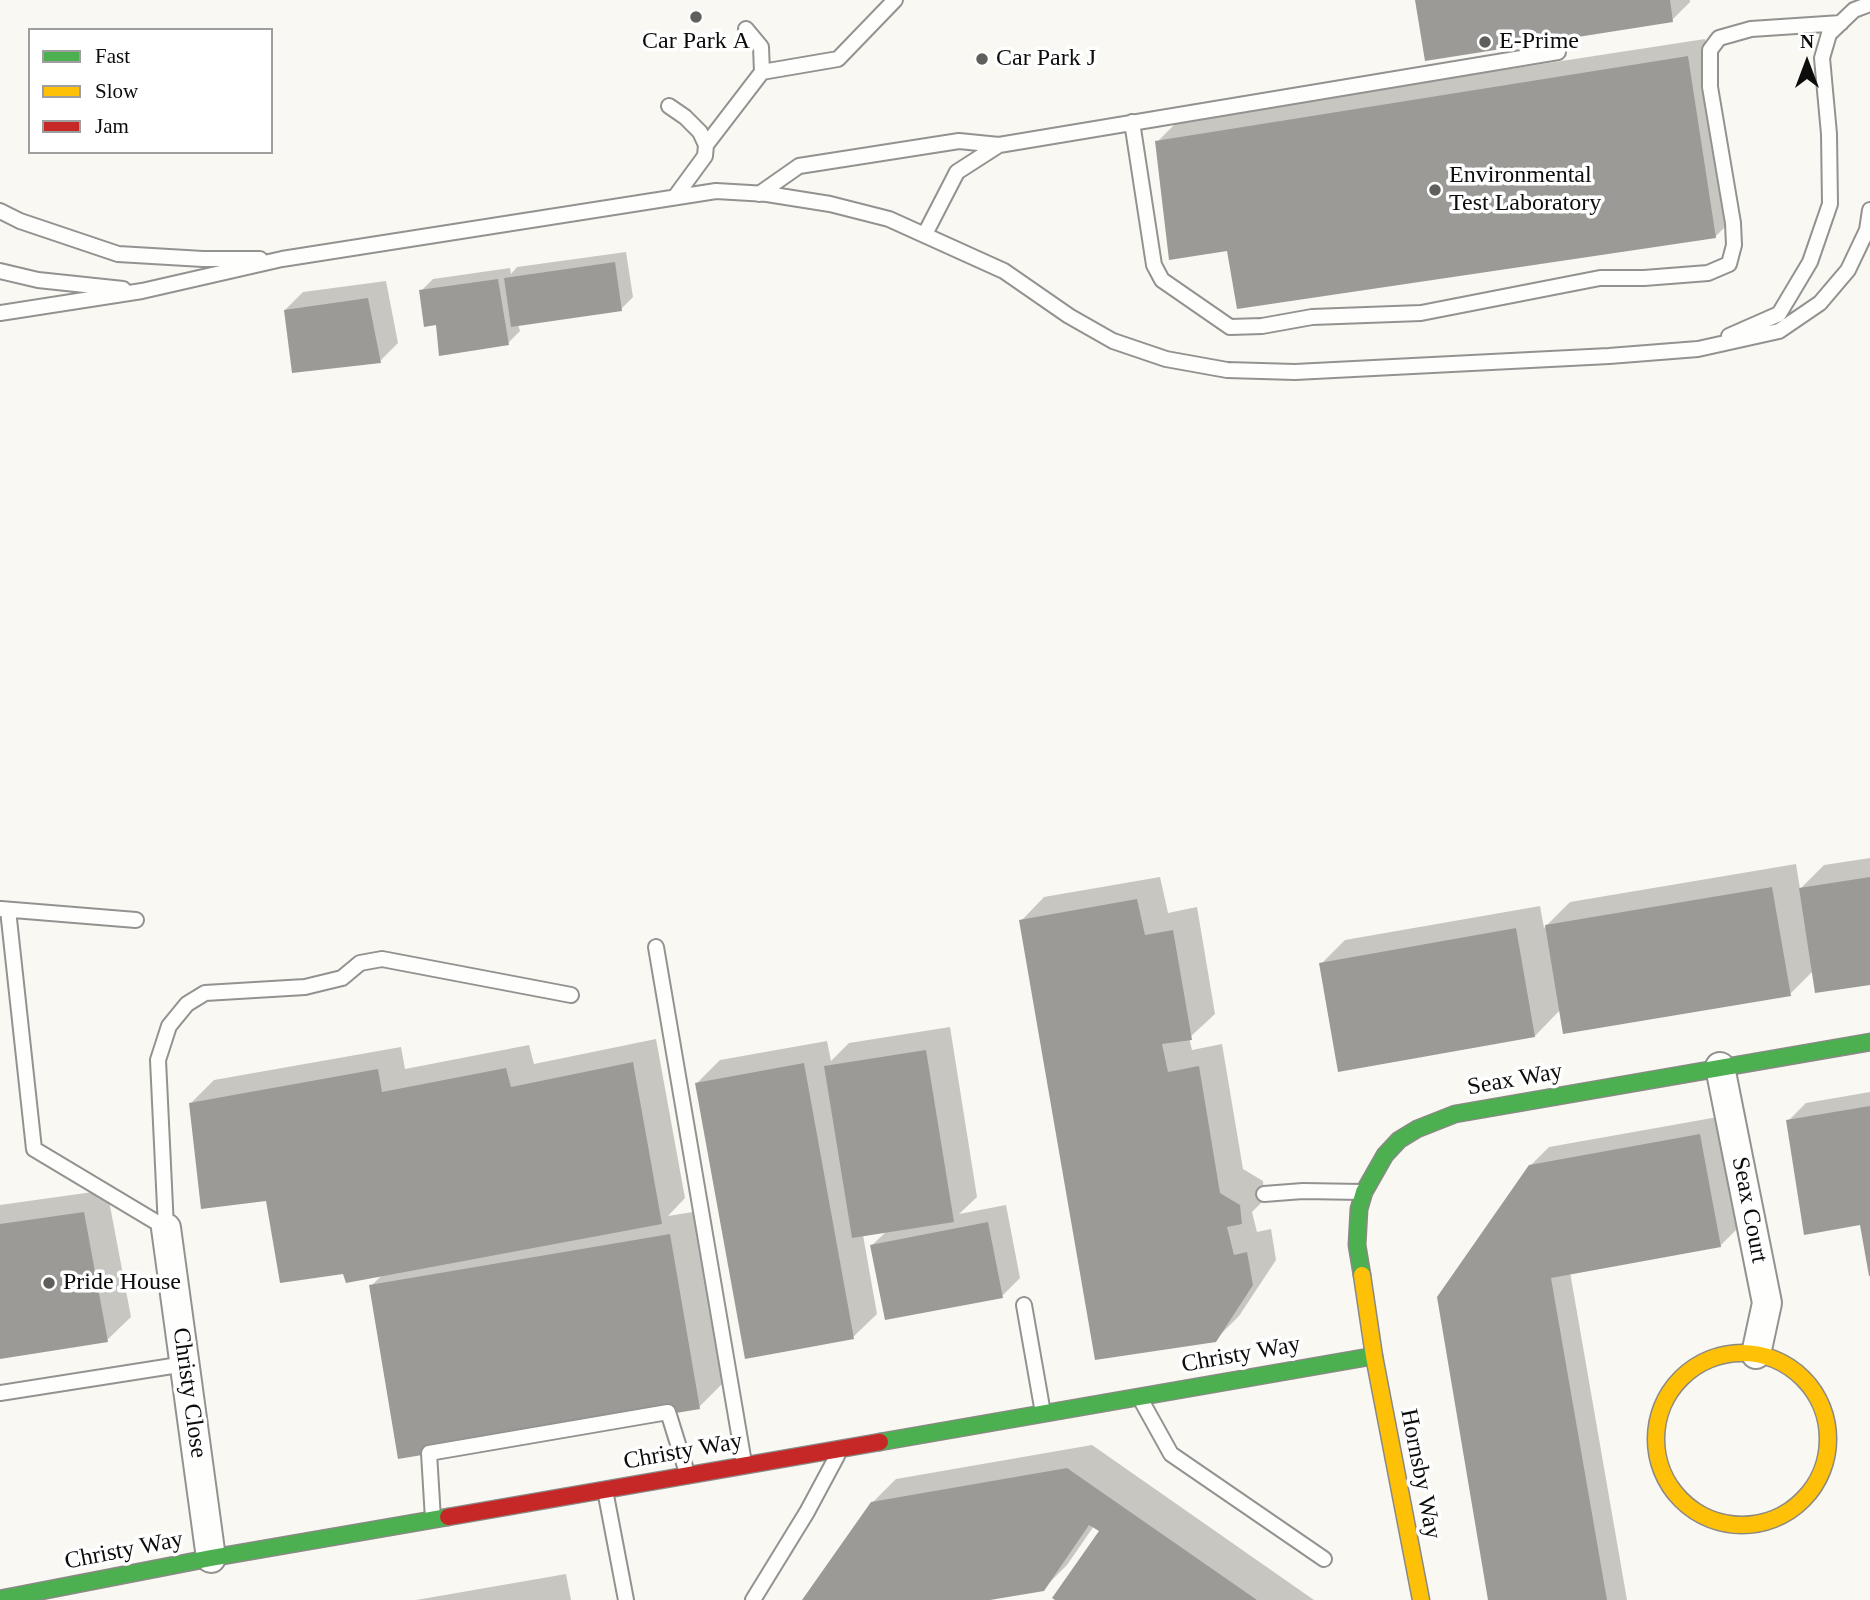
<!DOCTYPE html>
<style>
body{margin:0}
#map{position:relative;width:1870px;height:1600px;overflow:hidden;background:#faf8f2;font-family:"Times New Roman",serif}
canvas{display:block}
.legend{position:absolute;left:28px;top:28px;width:245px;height:126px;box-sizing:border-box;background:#fff;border:2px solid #9e9e9e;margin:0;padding:9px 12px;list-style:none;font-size:21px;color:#0c0c0c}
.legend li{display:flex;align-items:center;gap:14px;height:35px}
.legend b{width:35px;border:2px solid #9e9e9e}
.north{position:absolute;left:1772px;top:28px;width:70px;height:70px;-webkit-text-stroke:5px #fff;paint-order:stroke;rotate:0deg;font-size:19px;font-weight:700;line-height:28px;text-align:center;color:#0c0c0c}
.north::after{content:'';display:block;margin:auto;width:24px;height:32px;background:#0c0c0c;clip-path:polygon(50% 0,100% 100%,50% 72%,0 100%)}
</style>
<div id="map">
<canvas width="1870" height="1600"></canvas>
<ul class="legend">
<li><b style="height:9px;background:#4caf50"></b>Fast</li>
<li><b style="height:9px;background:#ffc107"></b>Slow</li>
<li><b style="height:9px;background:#c62828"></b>Jam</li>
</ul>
<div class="north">N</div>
</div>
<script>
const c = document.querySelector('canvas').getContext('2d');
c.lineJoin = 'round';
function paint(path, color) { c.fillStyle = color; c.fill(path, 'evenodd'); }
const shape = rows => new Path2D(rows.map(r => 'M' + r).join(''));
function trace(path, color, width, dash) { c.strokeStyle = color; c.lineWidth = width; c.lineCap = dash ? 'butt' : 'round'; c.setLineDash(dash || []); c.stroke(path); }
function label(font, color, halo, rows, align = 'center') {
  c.font = font + ' "Times New Roman",serif'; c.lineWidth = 7; c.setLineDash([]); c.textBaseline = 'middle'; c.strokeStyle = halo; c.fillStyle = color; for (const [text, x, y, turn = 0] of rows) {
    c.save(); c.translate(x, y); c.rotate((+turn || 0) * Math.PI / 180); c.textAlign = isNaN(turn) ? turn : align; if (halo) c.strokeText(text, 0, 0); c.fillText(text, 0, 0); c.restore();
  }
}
const shadow = shape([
 [1417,0,1690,0,1690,2,1672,20],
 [1705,39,1733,219,1715,237,1229,249,1157,142,1175,124,1366,91],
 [626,252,633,297,621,309,518,324,520,331,508,343,437,323,421,291,433,279,510,268,511,274,517,267],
 [386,281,398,343,380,361,285,310,303,292],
 [1870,858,1870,983,1813,971,1790,994,1561,1009,1535,1036,1321,964,1345,940,1540,906,1544,928,1570,902,1796,864,1800,889,1824,865],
 [1160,877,1168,913,1197,907,1215,1014,1189,1038,1192,1050,1222,1044,1243,1169,1263,1181,1265,1199,1252,1212,1257,1232,1271,1229,1276,1260,1239,1316,1215,1340,1021,921,1044,897],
 [950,1027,977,1197,959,1214,1006,1205,1020,1278,1002,1296,872,1245,887,1231,863,1235,877,1314,853,1337,697,1083,720,1060,827,1041,831,1061,849,1043],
 [656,1039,685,1198,668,1216,693,1212,723,1383,699,1407,371,1286,382,1275,345,1272,267,1199,191,1103,214,1080,401,1047,405,1069,529,1045,534,1064],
 [1870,1092,1870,1274,1861,1223,1788,1121,1806,1103],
 [1718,1117,1738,1228,1720,1246,1570,1272,1627,1600,1490,1600,1530,1166,1549,1147],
 [107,1190,131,1317,107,1340,0,1357,0,1205],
 [1092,1445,1314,1600,1058,1600,1102,1531,1094,1526,1067,1565,1043,1589,980,1600,804,1600,872,1503,896,1479],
 [566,1574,571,1600,416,1600]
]);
const building = shape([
 [1415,0,1670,0,1673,22,1425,61],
 [1688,56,1716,238,1237,309,1227,251,1169,260,1155,141],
 [615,262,622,311,511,327,504,278],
 [498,279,509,345,439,356,436,325,424,327,419,290],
 [368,298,381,363,292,373,284,310],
 [1870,877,1870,985,1815,993,1799,888],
 [1772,887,1791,996,1563,1034,1545,925],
 [1137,899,1145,935,1173,930,1192,1040,1162,1044,1168,1072,1199,1066,1220,1193,1240,1205,1242,1224,1227,1227,1234,1255,1247,1252,1253,1285,1216,1342,1095,1360,1019,920],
 [1516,928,1535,1037,1338,1072,1319,963],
 [926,1050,954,1222,852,1238,824,1066],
 [633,1062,662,1224,346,1283,343,1274,280,1283,266,1201,201,1209,189,1103,378,1069,382,1092,506,1068,511,1087],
 [804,1063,854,1339,745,1359,695,1083],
 [1870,1106,1870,1276,1869,1276,1860,1225,1804,1235,1786,1120],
 [1700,1134,1721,1247,1551,1278,1607,1600,1488,1600,1437,1297,1529,1165],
 [84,1212,108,1342,0,1359,0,1224],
 [988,1222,1003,1298,885,1320,870,1245],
 [670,1234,700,1409,398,1459,369,1285],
 [1067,1468,1257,1600,1055,1600,1052,1598,1099,1531,1089,1525,1044,1591,990,1600,802,1600,871,1502]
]);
const lane = shape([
 [762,72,838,59,895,0],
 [669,106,685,117,700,132,706,145,705,156,675,197],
 [1132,122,1154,265,1162,280,1230,327,1262,326,1312,317,1421,313,1600,278,1644,278,1708,273,1729,264,1734,245,1733,223,1710,87,1710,50,1719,38,1751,29,1841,23],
 [706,145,762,72,761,47,746,29],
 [759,194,799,166,959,141,999,145],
 [0,211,20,221,118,254,203,259,260,259],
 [925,234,957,172,999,145,1558,52],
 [0,271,38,280,123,289],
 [0,313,142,291,282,259,716,191,767,194,830,204,889,219,1004,271,1069,316,1113,341,1166,359,1227,370,1295,372,1609,356,1698,349,1779,331,1820,303,1848,270,1867,230,1870,210],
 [1729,336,1779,314,1810,262,1830,204,1829,134,1822,58,1829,34,1854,10,1870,4],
 [1,909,136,920],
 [8,910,34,1149,166,1228],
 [656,947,744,1463],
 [1264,1194,1303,1191,1362,1192],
 [166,1228,158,1060,169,1026,187,1004,205,993,305,987,342,978,360,963,382,959,571,995],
 [1024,1305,1043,1413],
 [0,1393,185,1364],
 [1141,1400,1171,1454,1324,1559],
 [605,1490,626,1600],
 [433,1519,429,1453,668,1412,687,1473],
 [753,1600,807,1512,837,1456]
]);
const street = shape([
 [1720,1067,1767,1303,1756,1354],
 [166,1228,211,1558]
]);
const fast = shape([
 [1362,1275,1357,1245,1359,1209,1364,1192,1385,1155,1399,1140,1417,1129,1455,1114,1870,1042],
 [880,1442,1374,1356],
 [0,1599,211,1558,448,1517]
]);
const slow = shape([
 [1362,1275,1374,1356,1421,1600],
 '1656 1439a86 86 0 1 1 172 0a86 86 0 1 1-172 0Z'
]);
const jam = shape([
 [448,1517,880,1442]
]);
const markers = [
 [696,17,7,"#5f5f5c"],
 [1485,42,7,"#5f5f5c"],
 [982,59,7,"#5f5f5c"],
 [1435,190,7,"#5f5f5c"],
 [49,1283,7,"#5f5f5c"]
];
const poiNames = [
 ["Car Park A",696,42,"center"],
 ["E-Prime",1499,42],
 ["Car Park J",996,59],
 ["Environmental",1449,176],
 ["Test Laboratory",1449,204],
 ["Pride House",63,1283]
];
const streetNames = [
 ["Seax Way",1515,1080,-10],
 ["Seax Court",1749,1210,79],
 ["Christy Way",1241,1355,-10],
 ["Christy Close",189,1393,82],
 ["Christy Way",683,1452,-10],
 ["Hornsby Way",1420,1474,79],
 ["Christy Way",124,1551,-11]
];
paint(shadow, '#0003');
paint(building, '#9c9a97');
trace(lane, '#939290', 18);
trace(street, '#939290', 32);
trace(fast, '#8a8986', 19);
trace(slow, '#8a8986', 19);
trace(jam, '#8a8986', 19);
trace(lane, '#fefefd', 14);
trace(street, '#fefefd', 28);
trace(fast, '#4caf50', 16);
trace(slow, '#ffc107', 16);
trace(jam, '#c62828', 16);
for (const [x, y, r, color] of markers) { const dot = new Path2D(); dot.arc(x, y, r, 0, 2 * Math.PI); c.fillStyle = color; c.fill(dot); trace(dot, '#fff', 2.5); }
label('24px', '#0c0c0c', '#fff', poiNames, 'left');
label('24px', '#0c0c0c', '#fff', streetNames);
</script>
